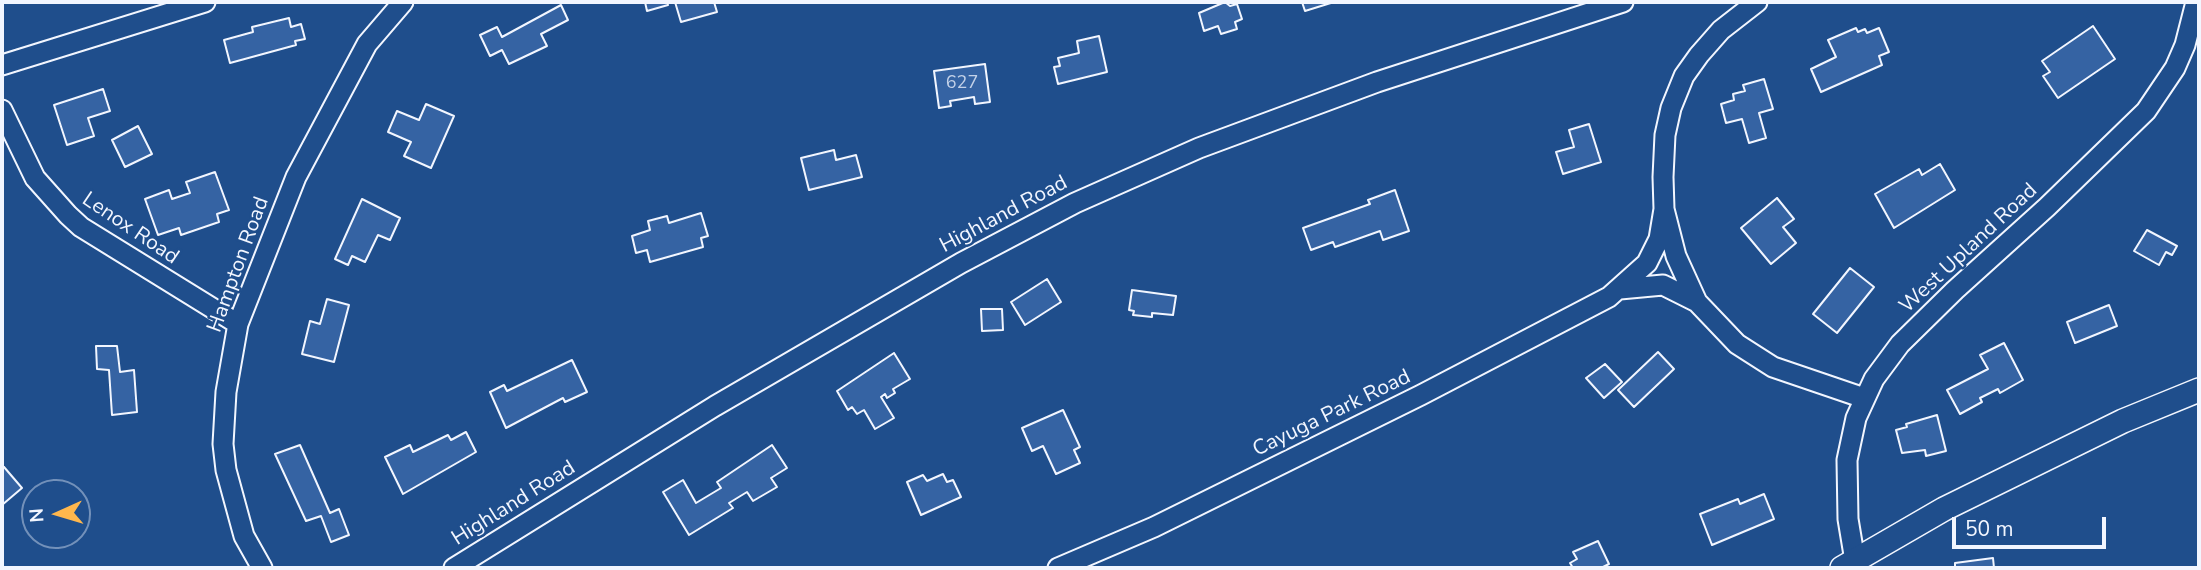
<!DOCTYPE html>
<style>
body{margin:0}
#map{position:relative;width:2201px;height:570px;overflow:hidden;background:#1f4e8c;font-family:"Nunito Sans",sans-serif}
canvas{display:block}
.frame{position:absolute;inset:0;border:4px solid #f2f6ff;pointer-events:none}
.north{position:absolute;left:21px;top:479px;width:70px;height:70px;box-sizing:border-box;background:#1f4e8c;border:2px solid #7391ba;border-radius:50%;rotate:266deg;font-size:19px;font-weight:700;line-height:28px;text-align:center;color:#f2f6ff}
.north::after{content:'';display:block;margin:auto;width:24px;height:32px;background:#ffb74d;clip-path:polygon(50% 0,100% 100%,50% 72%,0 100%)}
.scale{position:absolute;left:1952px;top:517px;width:154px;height:32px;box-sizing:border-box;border:4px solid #f2f6ff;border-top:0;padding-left:9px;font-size:21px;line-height:24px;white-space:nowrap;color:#f2f6ff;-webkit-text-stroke:5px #1f4e8c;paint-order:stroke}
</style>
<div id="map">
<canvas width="2201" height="570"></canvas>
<div class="frame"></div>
<div class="north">N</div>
<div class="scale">50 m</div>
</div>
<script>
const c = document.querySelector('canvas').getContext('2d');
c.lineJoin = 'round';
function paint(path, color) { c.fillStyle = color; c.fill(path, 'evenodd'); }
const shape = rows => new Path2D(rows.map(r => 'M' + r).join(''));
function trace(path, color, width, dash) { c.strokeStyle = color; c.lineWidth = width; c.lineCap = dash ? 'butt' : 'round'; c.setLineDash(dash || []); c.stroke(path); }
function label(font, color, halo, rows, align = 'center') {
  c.font = font + ' "Nunito Sans",sans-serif'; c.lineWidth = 5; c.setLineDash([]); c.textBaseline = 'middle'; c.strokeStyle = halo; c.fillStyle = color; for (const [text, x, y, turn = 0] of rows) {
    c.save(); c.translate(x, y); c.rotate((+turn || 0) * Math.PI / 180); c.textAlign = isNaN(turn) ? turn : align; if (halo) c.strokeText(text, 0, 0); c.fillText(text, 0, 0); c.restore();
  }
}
const building = shape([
 [645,2,667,2,668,5,647,11,645,2],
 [675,2,714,2,717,12,681,22,675,2],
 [1225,2,1230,6,1237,4,1242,19,1235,22,1237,29,1221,34,1218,26,1204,31,1199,13,1225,2],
 [1302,2,1334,2,1305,11,1302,2],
 [561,5,568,20,541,34,547,46,509,64,502,50,490,56,480,35,497,27,502,37,561,5],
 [289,18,291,27,301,24,305,39,295,41,296,45,230,63,224,40,253,32,252,27,289,18],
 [2093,26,2115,59,2058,98,2043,76,2050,72,2042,61,2093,26],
 [1856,28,1858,32,1865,29,1867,33,1879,28,1889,52,1879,56,1882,65,1821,92,1811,69,1836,57,1828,40,1856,28],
 [1099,36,1107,72,1058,84,1054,67,1060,66,1058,58,1079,53,1077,41,1099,36],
 [985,64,990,102,975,104,974,97,950,101,951,106,939,108,934,71,985,64],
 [1764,79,1773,109,1759,113,1766,138,1749,143,1742,119,1726,123,1721,104,1734,100,1733,94,1745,91,1743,85,1764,79],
 [103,89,110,111,88,118,94,136,67,145,54,105,103,89],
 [426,104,454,116,431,168,404,156,411,142,388,132,397,111,419,120,426,104],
 [1589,124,1601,162,1563,174,1556,152,1574,147,1569,130,1589,124],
 [138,126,152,154,125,167,112,140,138,126],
 [834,150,836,160,856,155,862,177,809,190,801,158,834,150],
 [1940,164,1955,190,1894,228,1875,194,1919,169,1922,175,1940,164],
 [215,172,229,210,217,214,219,222,181,235,179,228,158,235,145,199,169,190,172,199,190,193,186,182,215,172],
 [1395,190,1409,231,1383,240,1380,231,1335,247,1333,242,1311,250,1303,228,1370,204,1368,200,1395,190],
 [1777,198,1794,219,1783,227,1796,243,1771,264,1741,228,1777,198],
 [362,199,400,218,390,240,378,235,365,262,352,256,348,265,335,259,362,199],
 [701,213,708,236,701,238,703,247,650,262,647,250,636,253,632,236,650,230,648,221,667,216,669,223,701,213],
 [2147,230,2177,246,2172,255,2166,252,2159,265,2134,251,2147,230],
 [1850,268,1874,287,1837,333,1813,314,1850,268],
 [1047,279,1061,302,1025,325,1011,302,1047,279],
 [1132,290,1176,296,1173,315,1152,313,1152,317,1133,315,1134,311,1129,310,1132,290],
 [327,299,349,305,334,362,302,354,310,321,320,324,327,299],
 [2109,305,2117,326,2075,343,2067,322,2109,305],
 [981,309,1002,309,1003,330,982,331,981,309],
 [2004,343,2023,380,2000,393,1998,389,1980,398,1982,402,1960,414,1947,390,1988,369,1980,355,2004,343],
 [96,346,117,346,120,372,134,370,137,412,112,415,109,370,97,369,96,346],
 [1658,352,1674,369,1634,407,1618,390,1658,352],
 [894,353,910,379,893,389,895,393,887,398,885,394,881,397,894,418,875,429,864,410,857,414,852,407,848,410,837,391,894,353],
 [572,360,587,392,565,402,563,398,506,428,490,392,504,385,507,391,572,360],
 [1605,364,1622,382,1604,398,1586,378,1605,364],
 [1063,410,1080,447,1074,450,1080,463,1056,474,1043,446,1032,451,1022,428,1063,410],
 [1937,415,1946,451,1926,456,1925,450,1902,453,1896,430,1907,427,1906,424,1937,415],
 [466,432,476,452,403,494,385,457,410,445,413,452,448,435,451,440,466,432],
 [300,445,330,513,339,509,349,535,331,542,321,516,306,521,275,454,300,445],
 [772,445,787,468,771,478,777,487,753,501,747,492,729,503,733,508,689,535,663,492,683,480,696,503,721,488,717,482,772,445],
 [4,467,22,488,2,505,2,469,4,467],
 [943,474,947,482,953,480,961,497,921,515,907,482,923,475,927,481,943,474],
 [1764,494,1774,519,1712,545,1700,514,1738,499,1740,504,1764,494],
 [1598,541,1609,564,1601,568,1573,568,1570,563,1577,559,1573,552,1598,541],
 [1993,558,1994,568,1955,568,1955,563,1993,558]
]);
const minor = shape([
 [1757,2,1721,30,1699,55,1684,76,1671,108,1665,135,1663,177,1664,209,1676,256,1697,302,1737,344,1773,367,1864,398],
 [2,65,205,2],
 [2,110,35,178,68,215,81,227,238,324],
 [1620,289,1663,285,1697,302],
 [1855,561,1848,519,1847,460,1856,418,1874,379,1900,344,1955,290,2047,207,2146,111,2175,68,2185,45,2196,2],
 [262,568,244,536,226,470,223,444,226,392,238,324,296,177,367,44,403,2],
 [454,568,715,406,961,263,1075,203,1199,148,1377,82,1623,2],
 [1058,568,1154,527,1421,395,1609,297,1647,263,1659,239,1664,209]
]);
const tertiary = shape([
 [1842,568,1944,509,2123,421,2199,390]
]);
const numberNames = [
 ["627",962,84]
];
const streetNames = [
 ["Highland Road",1004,215,-28],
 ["Lenox Road",130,229,34],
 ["West Upland Road",1969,249,-43],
 ["Hampton Road",239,265,-70],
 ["Cayuga Park Road",1332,414,-26],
 ["Highland Road",514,504,-32]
];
paint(building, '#3563a3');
trace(building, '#f2f6ff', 2);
trace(minor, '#f2f6ff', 23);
trace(tertiary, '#f2f6ff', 26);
trace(minor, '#1f4e8c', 19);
trace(tertiary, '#1f4e8c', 23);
label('18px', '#c3d1e8', null, numberNames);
label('21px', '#f2f6ff', '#1f4e8c', streetNames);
</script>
